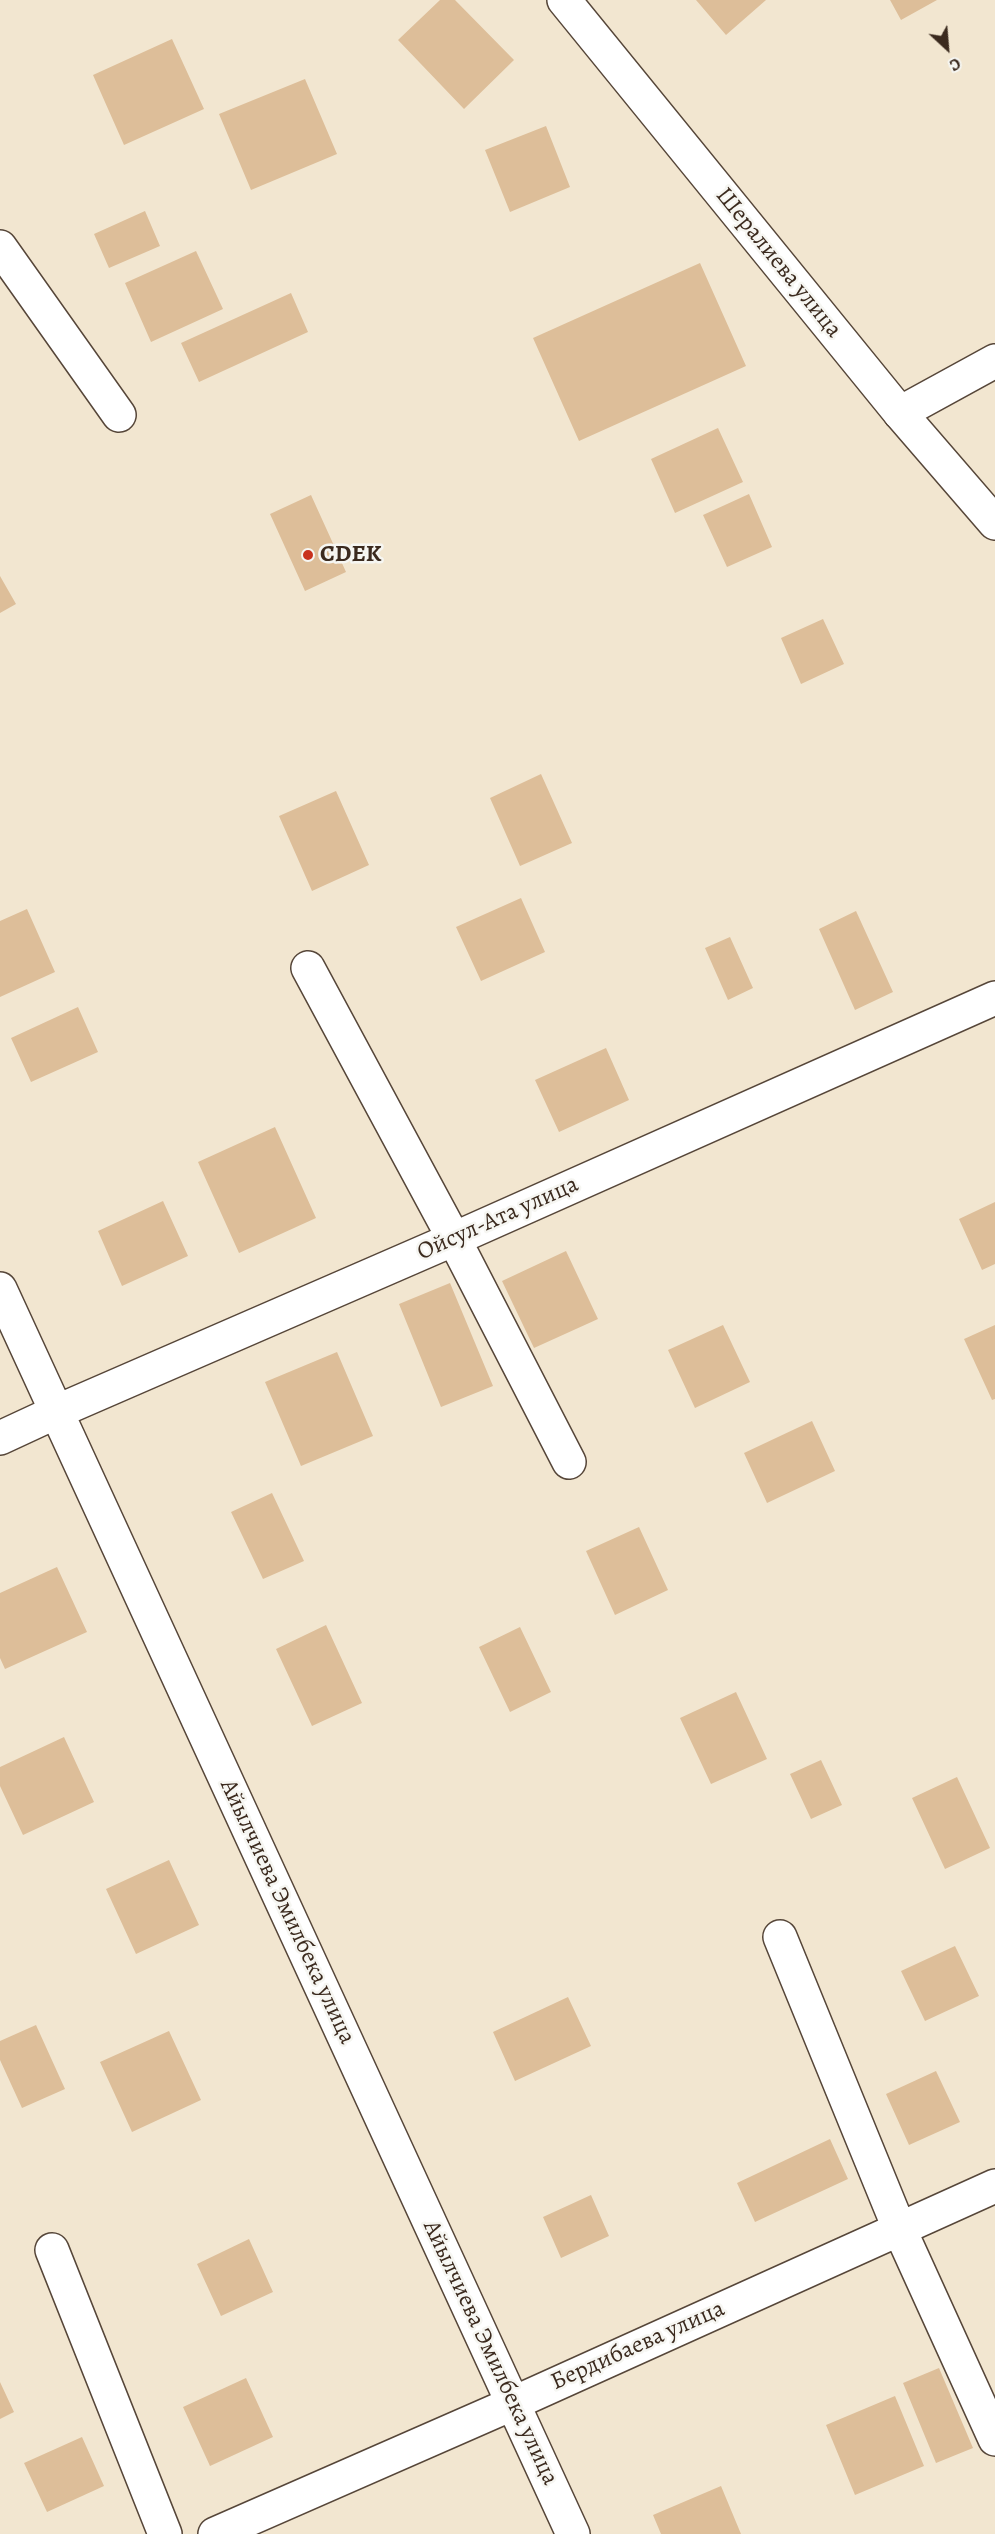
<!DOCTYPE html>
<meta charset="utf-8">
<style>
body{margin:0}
#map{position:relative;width:995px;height:2534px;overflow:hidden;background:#f2e6d0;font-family:Alegreya,serif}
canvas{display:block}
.north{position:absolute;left:917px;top:18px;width:60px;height:60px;-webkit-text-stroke:4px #f6f6f2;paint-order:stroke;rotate:154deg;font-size:16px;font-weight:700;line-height:24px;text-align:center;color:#3b2a1e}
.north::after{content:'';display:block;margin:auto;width:21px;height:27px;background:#3b2a1e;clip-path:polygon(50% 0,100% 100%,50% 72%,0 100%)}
</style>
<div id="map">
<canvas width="995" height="2534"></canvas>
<div class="north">С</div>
</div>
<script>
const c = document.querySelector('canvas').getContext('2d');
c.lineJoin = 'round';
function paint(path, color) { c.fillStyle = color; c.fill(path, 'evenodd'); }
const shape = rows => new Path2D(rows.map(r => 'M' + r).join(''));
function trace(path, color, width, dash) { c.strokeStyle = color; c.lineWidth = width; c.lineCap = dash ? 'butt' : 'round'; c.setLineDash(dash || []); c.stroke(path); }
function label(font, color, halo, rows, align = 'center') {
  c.font = font + ' Alegreya,serif'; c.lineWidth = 5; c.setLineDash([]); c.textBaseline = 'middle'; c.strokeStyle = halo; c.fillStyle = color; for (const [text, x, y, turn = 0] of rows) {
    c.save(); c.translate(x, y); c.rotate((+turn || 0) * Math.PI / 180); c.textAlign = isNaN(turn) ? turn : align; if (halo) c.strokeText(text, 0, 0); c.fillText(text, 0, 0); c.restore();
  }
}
const building = shape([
 [440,0,455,0,514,60,464,109,398,40],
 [696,0,766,0,726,35],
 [890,0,937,0,901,20],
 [172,39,204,109,124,145,93,75],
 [305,79,337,154,251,190,219,114],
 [546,126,570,187,510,212,485,150],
 [145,211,160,246,109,268,94,234],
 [196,251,223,309,151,342,125,283],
 [700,263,746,366,579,441,533,338],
 [291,293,308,332,199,382,181,343],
 [718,428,743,482,675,513,651,459],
 [749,494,772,547,727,567,703,515],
 [311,495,346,572,305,591,270,514],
 [0,576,16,604,0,613],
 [823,619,844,664,801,684,781,638],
 [541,774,572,843,520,866,490,798],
 [336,791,369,865,312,891,279,816],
 [521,898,545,952,481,981,456,927],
 [27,909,55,972,0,997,0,921],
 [856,911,893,992,855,1010,819,929],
 [730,937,753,988,728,1000,705,948],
 [78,1007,98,1052,31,1082,11,1038],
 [606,1048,629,1100,559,1132,535,1080],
 [275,1127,316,1218,239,1253,198,1162],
 [163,1201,188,1256,122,1286,98,1231],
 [995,1202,995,1264,982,1270,959,1219],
 [566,1251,598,1319,534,1348,502,1281],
 [450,1283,493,1386,441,1407,399,1304],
 [723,1325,750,1382,695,1408,668,1350],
 [995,1325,995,1399,992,1400,964,1339],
 [337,1352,373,1436,301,1466,265,1382],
 [812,1421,835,1471,767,1503,744,1453],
 [272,1493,304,1561,263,1579,231,1512],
 [639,1527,668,1590,615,1615,586,1551],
 [57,1567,87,1632,5,1669,0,1658,0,1593],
 [326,1625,362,1703,312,1726,276,1649],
 [520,1627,551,1692,510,1712,479,1647],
 [736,1692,767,1759,711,1784,680,1718],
 [64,1737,94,1802,23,1835,0,1786,0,1767],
 [821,1760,842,1805,811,1819,790,1774],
 [957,1777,990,1848,945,1869,912,1798],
 [169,1860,199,1925,136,1954,106,1889],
 [955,1946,979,1996,925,2021,901,1971],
 [568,1997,591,2046,515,2081,493,2032],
 [36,2025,65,2089,22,2108,0,2060,0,2041],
 [169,2031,201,2100,132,2132,100,2062],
 [936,2071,960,2122,909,2145,886,2094],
 [830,2139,848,2179,755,2222,737,2183],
 [591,2195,609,2236,561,2258,543,2217],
 [249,2239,273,2292,221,2316,197,2264],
 [939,2368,973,2448,936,2463,903,2383],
 [246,2378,273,2437,210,2466,183,2407],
 [0,2382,14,2412,0,2419],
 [895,2396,924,2466,855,2495,826,2425],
 [82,2437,104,2486,47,2512,24,2463],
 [721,2486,741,2534,661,2534,653,2515]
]);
const minor = shape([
 [0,247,119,415],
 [900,413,995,361],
 [308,968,454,1239,569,1462],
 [0,1289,573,2534],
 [0,1438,56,1412,454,1239,995,998],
 [780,1937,899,2228,995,2439],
 [52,2250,165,2534],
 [215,2534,514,2403,995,2186]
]);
const tertiary = shape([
 [564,0,900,413,995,523]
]);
const markers = [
 [308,555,6,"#c8321e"]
];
const streetNames = [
 ["Шералиева улица",778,263,51],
 ["Ойсул-Ата улица",498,1219,-24],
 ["Айылчиева Эмилбека улица",287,1912,65],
 ["Бердибаева улица",638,2346,-24],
 ["Айылчиева Эмилбека улица",490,2353,65]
];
const poiNames = [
 ["CDEK",320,555]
];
paint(building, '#ddbe99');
trace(minor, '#564639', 36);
trace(tertiary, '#564639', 36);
trace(minor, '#fff', 33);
trace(tertiary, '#fff', 33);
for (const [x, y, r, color] of markers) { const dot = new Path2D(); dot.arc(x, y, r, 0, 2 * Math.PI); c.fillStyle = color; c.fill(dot); trace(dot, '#f6f6f2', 2); }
label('24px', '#3b2a1e', '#f6f6f2', streetNames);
label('bold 24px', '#3b2a1e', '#f6f6f2', poiNames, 'left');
</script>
